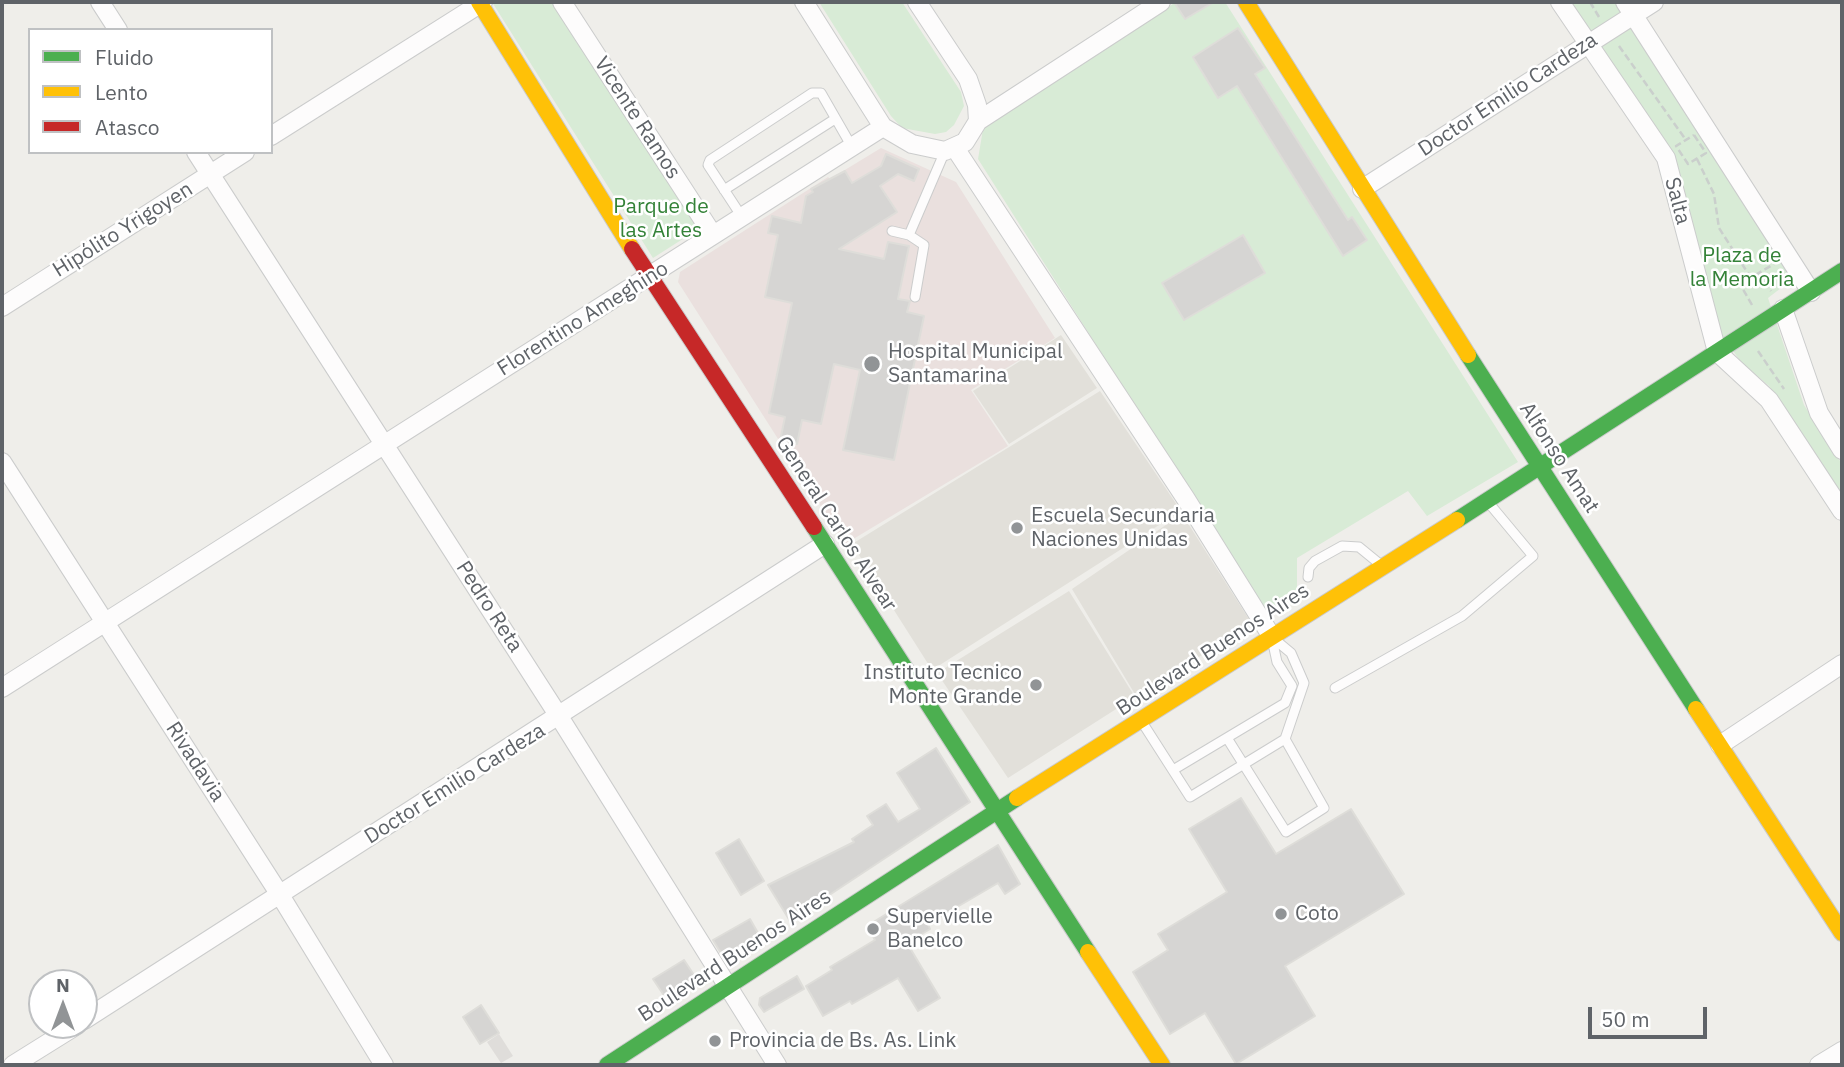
<!DOCTYPE html>
<meta charset="utf-8">
<style>
body{margin:0}
#map{position:relative;width:1844px;height:1067px;overflow:hidden;background:#efeeea;font-family:"IBM Plex Sans",sans-serif}
canvas{display:block}
.frame{position:absolute;inset:0;border:4px solid #5f6368;pointer-events:none}
.legend{position:absolute;left:28px;top:28px;width:245px;height:126px;box-sizing:border-box;background:#fff;border:2px solid #bfc1c3;margin:0;padding:9px 12px;list-style:none;font-size:21px;color:#5f6368}
.legend li{display:flex;align-items:center;gap:14px;height:35px}
.legend b{width:35px;border:2px solid #bfc1c3}
.north{position:absolute;left:28px;top:969px;width:70px;height:70px;box-sizing:border-box;background:#fff;border:2px solid #bfc1c3;border-radius:50%;rotate:0deg;font-size:19px;font-weight:700;line-height:28px;text-align:center;color:#5f6368}
.north::after{content:'';display:block;margin:auto;width:24px;height:32px;background:#919496;clip-path:polygon(50% 0,100% 100%,50% 72%,0 100%)}
.scale{position:absolute;left:1588px;top:1007px;width:119px;height:32px;box-sizing:border-box;border:4px solid #5f6368;border-top:0;padding-left:9px;font-size:21px;line-height:24px;white-space:nowrap;color:#5f6368;-webkit-text-stroke:5px #fff;paint-order:stroke}
</style>
<div id="map">
<canvas width="1844" height="1067"></canvas>
<div class="frame"></div>
<ul class="legend">
<li><b style="height:9px;background:#4caf50"></b>Fluido</li>
<li><b style="height:9px;background:#ffc107"></b>Lento</li>
<li><b style="height:9px;background:#c62828"></b>Atasco</li>
</ul>
<div class="north">N</div>
<div class="scale">50 m</div>
</div>
<script>
const c = document.querySelector('canvas').getContext('2d');
c.lineJoin = 'round';
function paint(path, color) { c.fillStyle = color; c.fill(path, 'evenodd'); }
const shape = rows => new Path2D(rows.map(r => 'M' + r).join(''));
function trace(path, color, width, dash) { c.strokeStyle = color; c.lineWidth = width; c.lineCap = dash ? 'butt' : 'round'; c.setLineDash(dash || []); c.stroke(path); }
function label(font, color, halo, rows, align = 'center') {
  c.font = font + ' "IBM Plex Sans",sans-serif'; c.lineWidth = 5; c.setLineDash([]); c.textBaseline = 'middle'; c.strokeStyle = halo; c.fillStyle = color; for (const [text, x, y, turn = 0] of rows) {
    c.save(); c.translate(x, y); c.rotate((+turn || 0) * Math.PI / 180); c.textAlign = isNaN(turn) ? turn : align; if (halo) c.strokeText(text, 0, 0); c.fillText(text, 0, 0); c.restore();
  }
}
const industrial = shape([
 [499,1034,513,1056,501,1063,487,1042]
]);
const education = shape([
 [1061,335,1097,388,1009,444,973,391],
 [1100,391,1181,511,932,670,852,544],
 [1182,514,1252,624,1136,696,1072,589],
 [1069,591,1135,697,1008,778,937,673]
]);
const medical = shape([
 [881,148,956,182,1055,338,971,390,1008,446,845,544,678,282,680,272,828,177,830,179]
]);
const green = shape([
 [492,2,554,2,700,228,653,258],
 [819,2,902,2,961,92,964,106,954,125,946,132,935,134,902,128,891,116],
 [1176,2,1225,2,1518,462,1427,516,1408,491,1297,558,1297,597,1267,614,978,159,983,129],
 [1569,2,1618,2,1794,278,1768,298,1804,405,1842,464,1842,498,1769,386,1741,362,1718,330,1669,155]
]);
const building = shape([
 [1174,2,1214,2,1185,19,1174,2],
 [1238,28,1265,68,1255,74,1348,220,1352,217,1367,240,1343,256,1237,86,1218,98,1193,57,1238,28],
 [886,154,919,169,914,181,898,174,880,186,897,212,839,249,884,259,888,242,909,246,898,299,910,301,907,312,924,316,894,460,843,450,860,370,834,364,821,424,802,420,797,444,780,441,785,417,769,413,792,303,765,297,778,235,768,233,772,216,801,223,806,196,813,192,811,189,845,171,852,183,881,166,886,154],
 [1243,235,1265,273,1184,320,1162,283,1243,235],
 [936,748,970,802,790,921,768,885,854,842,852,839,873,825,867,816,886,804,898,822,920,809,897,773,936,748],
 [1241,798,1276,854,1351,809,1404,894,1285,966,1315,1016,1236,1064,1205,1013,1170,1034,1133,972,1168,950,1158,934,1227,892,1189,829,1241,798],
 [739,839,764,881,741,895,716,853,739,839],
 [998,845,1020,884,1005,894,998,883,928,924,930,929,907,943,940,998,918,1011,898,978,852,1004,850,1001,823,1016,806,986,832,970,830,967,875,940,867,926,998,845],
 [750,919,762,940,731,958,724,958,713,940,750,919],
 [684,960,698,981,667,1000,653,979,684,960],
 [797,976,804,989,764,1012,759,1005,760,998,797,976],
 [481,1005,499,1033,480,1044,463,1017,481,1005]
]);
const path = shape([
 [1590,2,1599,17],
 [1619,46,1686,140],
 [1694,135,1706,153,1688,164,1676,146,1694,135],
 [1697,159,1714,194,1719,228,1751,278],
 [1759,273,1771,291],
 [1752,305,1740,284,1774,264],
 [1758,351,1784,389]
]);
const lane = shape([
 [724,190,835,119],
 [742,217,708,165,710,160,812,93,821,93,852,147],
 [892,231,909,235],
 [915,297,924,245,909,235,945,151],
 [1308,577,1309,568,1315,561,1342,546,1359,547,1381,565],
 [1335,688,1462,616,1533,556,1488,502],
 [1142,722,1190,797,1285,739,1304,683,1291,653,1273,638],
 [1227,738,1286,832,1324,808,1285,739],
 [1173,770,1285,703,1292,686,1277,662,1272,639]
]);
const street = shape([
 [100,2,118,30],
 [562,2,713,235],
 [804,2,883,127,912,144,945,151,965,142,978,121,1161,2],
 [917,2,968,79,977,105,978,121],
 [1560,2,1666,158,1717,352,1769,400,1842,511],
 [1625,2,1811,292],
 [271,136,483,2],
 [955,148,1186,499,1272,637],
 [196,152,560,718,777,1065],
 [1362,189,1654,2],
 [2,307,245,152],
 [1783,309,1819,413,1842,450],
 [2,462,280,895,384,1065],
 [2,688,883,127],
 [1720,745,1842,664],
 [84,1020,825,544],
 [13,1065,77,1025],
 [1819,1065,1842,1051]
]);
const fast = shape([
 [1468,355,1696,709],
 [1457,520,1842,271],
 [814,527,1088,952],
 [607,1065,1017,798]
]);
const slow = shape([
 [479,2,632,249],
 [1246,2,1468,355],
 [1696,709,1842,933],
 [1017,798,1457,520],
 [1088,952,1162,1065]
]);
const jam = shape([
 [632,249,814,527]
]);
const markers = [
 [872,364,9,"#919496"],
 [1017,528,7,"#919496"],
 [1036,685,7,"#919496"],
 [1281,914,7,"#919496"],
 [873,929,7,"#919496"],
 [715,1041,7,"#919496"]
];
const streetNames = [
 ["Doctor Emilio Cardeza",1508,95,-33],
 ["Vicente Ramos",637,118,57],
 ["Salta",1677,201,75],
 ["Hipólito Yrigoyen",123,230,-32],
 ["Florentino Ameghino",583,319,-32],
 ["Alfonso Amat",1559,458,57],
 ["General Carlos Alvear",836,524,57],
 ["Pedro Reta",489,607,57],
 ["Boulevard Buenos Aires",1213,650,-33],
 ["Rivadavia",195,762,57],
 ["Doctor Emilio Cardeza",455,784,-32],
 ["Boulevard Buenos Aires",735,956,-33]
];
const parkNames = [
 ["Parque de",661,207],
 ["las Artes",661,231],
 ["Plaza de",1742,256],
 ["la Memoria",1742,280]
];
const poiNames = [
 ["Hospital Municipal",888,352],
 ["Santamarina",888,376],
 ["Escuela Secundaria",1031,516],
 ["Naciones Unidas",1031,540],
 ["Instituto Tecnico",1022,673,"right"],
 ["Monte Grande",1022,697,"right"],
 ["Coto",1295,914],
 ["Supervielle",887,917],
 ["Banelco",887,941],
 ["Provincia de Bs. As. Link",729,1041]
];
paint(industrial, '#dfddda');
paint(education, '#e2e0da');
paint(medical, '#eae0de');
paint(green, '#d8ebd6');
paint(building, '#d6d5d3');
trace(building, '#deddd9', 2);
trace(lane, '#cbcccc', 11);
trace(street, '#cbcccc', 20);
trace(fast, '#cacacb', 18);
trace(slow, '#cacacb', 18);
trace(jam, '#cacacb', 18);
trace(path, '#cacfcc', 2.5, [7, 3.5]);
trace(lane, '#fdfcfc', 9);
trace(street, '#fdfcfc', 18);
trace(fast, '#4caf50', 16);
trace(slow, '#ffc107', 16);
trace(jam, '#c62828', 16);
for (const [x, y, r, color] of markers) { const dot = new Path2D(); dot.arc(x, y, r, 0, 2 * Math.PI); c.fillStyle = color; c.fill(dot); trace(dot, '#fff', 2.5); }
label('21px', '#5f6368', '#fff', streetNames);
label('21px', '#348238', '#fff', parkNames);
label('21px', '#5f6368', '#fff', poiNames, 'left');
</script>
